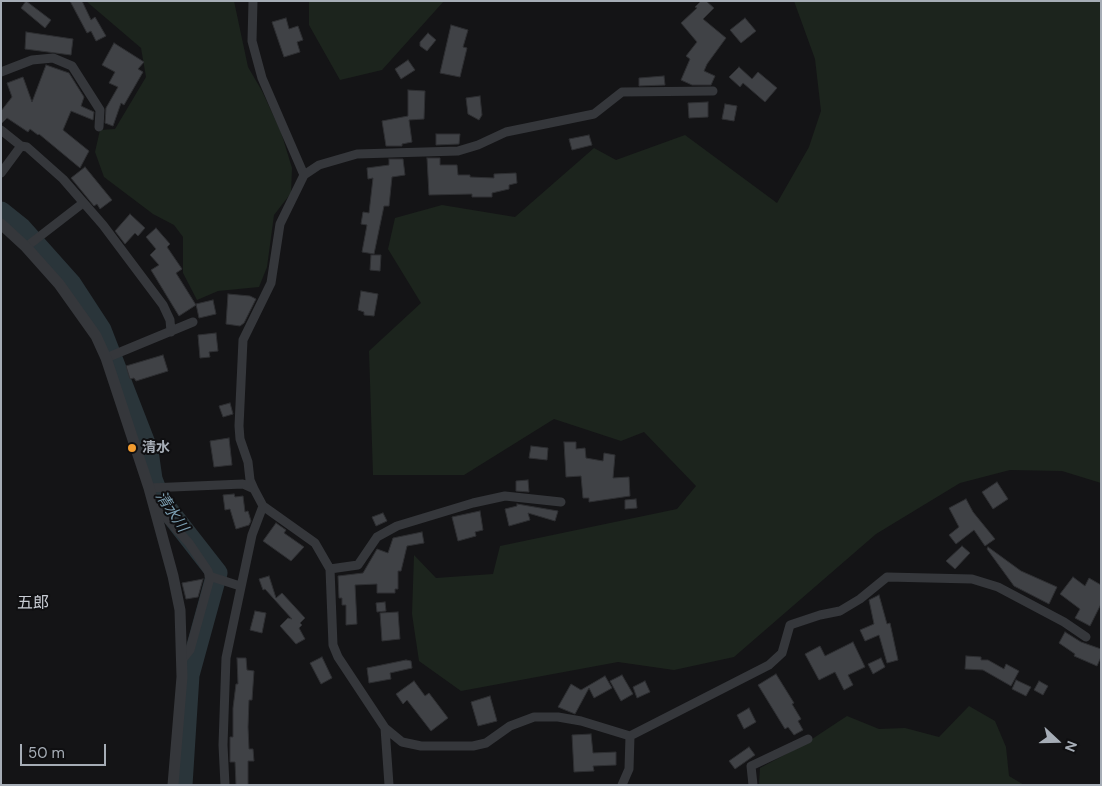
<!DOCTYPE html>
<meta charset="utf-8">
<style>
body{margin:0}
#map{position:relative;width:1102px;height:786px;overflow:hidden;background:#141416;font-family:"DM Sans",sans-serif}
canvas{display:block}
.frame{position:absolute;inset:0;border:2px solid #a6adb6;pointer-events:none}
.north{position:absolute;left:1032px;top:716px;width:50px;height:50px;-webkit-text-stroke:4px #0f0f11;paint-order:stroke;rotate:111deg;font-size:14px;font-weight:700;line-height:20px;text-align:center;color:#a6adb6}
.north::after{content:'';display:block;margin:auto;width:18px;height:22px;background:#a6adb6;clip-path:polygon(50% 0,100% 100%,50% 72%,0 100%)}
.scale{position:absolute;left:20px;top:744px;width:86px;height:22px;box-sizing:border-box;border:2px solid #a6adb6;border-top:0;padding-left:6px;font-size:15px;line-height:18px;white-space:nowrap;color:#a6adb6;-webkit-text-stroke:4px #0f0f11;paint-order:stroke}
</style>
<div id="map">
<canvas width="1102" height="786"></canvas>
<div class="frame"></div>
<div class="north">N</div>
<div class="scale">50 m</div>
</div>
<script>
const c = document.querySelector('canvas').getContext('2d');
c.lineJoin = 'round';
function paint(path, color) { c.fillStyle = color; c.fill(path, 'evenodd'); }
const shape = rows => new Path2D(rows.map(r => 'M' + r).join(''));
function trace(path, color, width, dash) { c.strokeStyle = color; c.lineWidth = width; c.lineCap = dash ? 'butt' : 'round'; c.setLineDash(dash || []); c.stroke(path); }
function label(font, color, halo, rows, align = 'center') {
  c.font = font + ' "DM Sans","Noto Sans JP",sans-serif'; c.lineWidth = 4; c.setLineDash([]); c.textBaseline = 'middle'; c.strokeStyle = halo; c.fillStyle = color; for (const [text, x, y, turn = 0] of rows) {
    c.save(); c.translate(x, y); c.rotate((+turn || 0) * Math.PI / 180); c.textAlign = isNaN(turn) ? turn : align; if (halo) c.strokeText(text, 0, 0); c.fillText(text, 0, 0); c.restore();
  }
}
const green = shape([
 [86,1,234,1,248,67,262,91,281,132,292,168,291,193,274,215,267,267,259,287,218,291,197,300,183,273,183,237,174,225,153,214,104,177,95,152,100,130,115,129,146,77,141,48],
 [309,1,444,1,382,70,340,80,309,25],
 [794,1,1101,1,1101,483,1062,471,1010,470,960,483,876,534,734,657,674,670,618,662,461,691,419,661,412,614,414,555,436,578,493,574,500,546,677,509,696,486,644,432,621,441,554,419,464,475,373,475,369,351,421,303,388,249,395,218,442,205,515,217,594,148,616,160,685,135,777,203,809,147,821,111,815,59],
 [969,706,995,721,1006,747,1009,776,1024,785,759,785,760,768,803,745,847,716,879,729,905,728,939,737]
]);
const river = shape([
 [1,212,21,228,71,284,101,330,148,451,152,479,160,500,217,573,189,675,182,785]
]);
const building = shape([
 [26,1,51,20,45,28,21,8,26,1],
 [70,1,82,1,91,20,95,17,106,36,96,41,91,31,87,33,70,1],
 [701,1,706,1,714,8,703,19,726,38,707,64,704,71,715,76,711,85,692,85,681,80,690,59,686,56,697,42,681,23,697,8,695,7,701,1],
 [286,18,289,29,298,26,303,40,297,42,300,52,284,57,272,22,286,18],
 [745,18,756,31,741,43,730,30,745,18],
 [451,25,468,30,463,47,467,48,460,77,440,73,451,25],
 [26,32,73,39,71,55,25,49,26,32],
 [428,33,436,40,427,51,420,46,420,42,428,33],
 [114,43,144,62,138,69,143,72,124,105,121,103,113,126,105,123,106,108,118,87,109,83,115,72,102,65,114,43],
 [408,60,415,70,401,79,395,69,408,60],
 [46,65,69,73,84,97,81,106,94,112,93,120,71,111,63,130,89,151,80,168,39,134,38,135,30,129,28,132,7,118,1,124,1,111,12,97,7,83,23,77,32,102,46,65],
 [739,67,752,79,758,72,777,88,765,102,743,83,740,87,729,77,739,67],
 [664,76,665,85,639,86,639,78,664,76],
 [408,90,425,91,424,119,409,120,412,142,402,144,402,146,386,146,382,121,408,116,408,90],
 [480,96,482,115,479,120,468,114,466,98,480,96],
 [708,102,708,117,689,118,688,103,708,102],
 [725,104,737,106,734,121,722,119,725,104],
 [436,134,460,134,459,144,436,145,436,134],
 [589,135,592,145,572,150,569,139,589,135],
 [427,158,440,158,440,165,457,165,458,175,470,175,470,177,494,178,494,174,516,173,517,183,509,185,509,189,492,193,492,197,472,197,472,194,429,195,427,158],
 [389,159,403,159,405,175,392,177,389,206,384,206,374,254,362,252,367,225,361,224,363,212,369,213,373,178,368,179,367,168,389,165,389,159],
 [85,167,112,200,100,209,97,204,94,206,71,178,85,167],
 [130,214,145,228,138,236,135,233,125,244,115,231,130,214],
 [156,228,170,244,167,247,182,269,176,273,196,305,179,316,151,270,159,265,150,255,156,249,146,237,156,228],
 [371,255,381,255,380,271,370,270,371,255],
 [361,291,378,294,374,316,364,315,364,312,358,310,361,291],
 [228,294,250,296,256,299,244,323,240,326,226,324,228,294],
 [213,300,216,314,199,318,196,304,213,300],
 [216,333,218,351,209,352,210,357,200,358,198,335,216,333],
 [163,355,168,371,136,381,134,378,130,379,126,366,163,355],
 [230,403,233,414,223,417,219,406,230,403],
 [229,438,232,465,214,467,210,441,229,438],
 [564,442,576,442,576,449,585,448,586,458,603,461,604,453,615,455,613,478,629,477,630,496,589,502,589,498,583,498,581,476,566,477,564,442],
 [531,446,548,448,547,460,529,458,531,446],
 [528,480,529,492,516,491,516,481,528,480],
 [997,482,1008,499,993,509,982,492,997,482],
 [234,494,235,497,243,496,245,512,248,511,251,521,249,525,236,529,230,509,225,510,223,495,234,494],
 [636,499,637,508,625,509,625,500,636,499],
 [966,499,973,512,995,539,985,546,974,530,956,544,949,535,959,527,949,508,966,499],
 [517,504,558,511,555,521,528,513,530,520,509,526,505,509,517,506,517,504],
 [480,511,483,530,475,532,476,536,458,541,452,517,480,511],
 [383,513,387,521,376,526,372,517,383,513],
 [276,523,286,530,284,533,304,547,291,561,263,541,276,523],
 [422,532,424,543,407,546,401,571,398,571,398,589,395,589,395,593,377,593,377,584,355,585,357,624,346,625,346,605,342,605,342,598,339,598,338,576,363,573,377,549,388,553,393,538,422,532],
 [962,546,970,553,955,569,946,561,962,546],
 [988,547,1021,571,1057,587,1049,604,1014,586,987,549,988,547],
 [269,576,276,598,282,593,305,618,300,623,302,625,299,628,305,639,296,644,280,626,288,618,292,619,265,589,263,590,259,579,269,576],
 [1073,577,1085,586,1089,578,1101,585,1101,604,1090,626,1075,618,1080,609,1060,594,1073,577],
 [203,579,198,597,186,599,182,583,203,579],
 [879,595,887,624,890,623,898,660,887,663,879,635,865,641,860,630,874,624,869,600,879,595],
 [385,602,386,611,377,612,376,603,385,602],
 [255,611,266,613,262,633,250,630,255,611],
 [398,612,400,639,382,641,380,613,398,612],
 [1065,632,1081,642,1101,649,1101,657,1097,666,1074,656,1075,654,1059,643,1065,632],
 [853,642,865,667,848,675,853,685,844,690,835,672,819,680,805,654,820,646,825,656,853,642],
 [966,656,981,657,981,660,988,660,1004,669,1006,664,1019,671,1011,686,983,670,965,669,966,656],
 [322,657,332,678,321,684,310,663,322,657],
 [237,658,246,658,247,670,254,671,252,700,249,700,248,727,249,749,253,749,254,761,248,761,248,785,236,785,235,762,230,762,230,737,233,737,233,708,236,684,238,684,237,658],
 [881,658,885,667,873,674,868,664,881,658],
 [406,660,411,661,412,668,390,673,391,679,369,683,367,668,406,660],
 [776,674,794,703,792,704,801,719,798,721,803,730,794,735,788,727,785,729,758,685,776,674],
 [622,675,633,694,621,701,610,681,622,675],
 [605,676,612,688,594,698,589,688,575,714,558,707,571,684,581,690,605,676],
 [1016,680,1031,687,1026,696,1012,689,1016,680],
 [414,681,425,696,429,693,448,718,431,731,407,700,403,704,396,694,414,681],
 [645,681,650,692,637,698,633,687,645,681],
 [1039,681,1048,686,1043,695,1034,690,1039,681],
 [490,696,497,721,478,726,471,702,490,696],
 [749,708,756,722,744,729,737,715,749,708],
 [591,734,593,753,616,752,616,765,593,766,594,771,574,772,572,735,591,734],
 [749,747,755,755,735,769,729,761,749,747]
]);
const minor = shape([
 [253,1,252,41,262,78,304,175],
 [1,72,32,60,53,58,72,66,100,110,99,127],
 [1,130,21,146,27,147,63,179,103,225,163,305,170,320,171,332],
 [1,173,21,146],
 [26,247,83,203],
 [106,358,193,322],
 [149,488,243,484,254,489,263,506,315,543,330,569,333,645,338,657,385,728,402,742,421,746,473,746,486,743,510,726,534,717,558,717,581,721,630,736,769,665,782,653,790,625,820,615,840,611,860,599,887,577,972,579,998,587,1064,622,1086,637],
 [254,489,250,480,248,462,240,439,239,426,243,340,271,283,280,224,304,175,319,165,357,154,458,151,478,145,506,132,594,114,622,92,713,91],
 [155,509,161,512,189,543,208,571,210,578,190,650,182,660],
 [330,569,358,565,377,537,397,526,473,503,505,496,561,502],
 [209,576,240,586],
 [385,728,389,785],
 [225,785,223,745,226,658,252,535,263,506],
 [622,785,629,769,630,736],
 [753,785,751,766,808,739]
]);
const tertiary = shape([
 [1,224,26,247,59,284,96,336,106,358,149,488,173,576,180,610,182,677,173,785]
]);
const markers = [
 [132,448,5,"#f39c2f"]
];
const poiNames = [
 ["清水",142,448]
];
const waterNames = [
 ["清水川",171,512,56]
];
const quarterNames = [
 ["五郎",33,604]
];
paint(green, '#1c241d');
trace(river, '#2a353a', 21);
paint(building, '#404246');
trace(building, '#2e2f32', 1);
trace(minor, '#35373b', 9);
trace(tertiary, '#35373b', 11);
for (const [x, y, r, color] of markers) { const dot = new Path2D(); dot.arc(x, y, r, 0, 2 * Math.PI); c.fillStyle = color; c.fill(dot); trace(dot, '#0f0f11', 2); }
label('bold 14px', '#a6adb6', '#0f0f11', poiNames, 'left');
label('italic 15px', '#7c9fb2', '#0f0f11', waterNames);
label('16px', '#c7cbd2', '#0f0f11', quarterNames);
</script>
